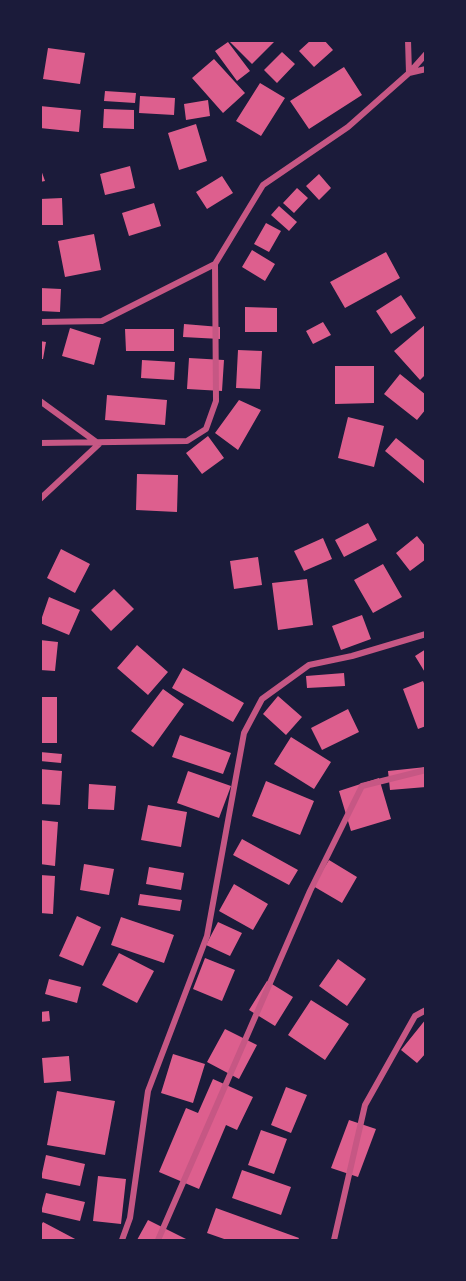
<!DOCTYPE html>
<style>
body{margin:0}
#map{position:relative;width:466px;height:1281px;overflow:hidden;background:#1b1b3a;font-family:Jost,sans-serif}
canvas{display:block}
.frame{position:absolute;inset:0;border:42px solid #1b1b3a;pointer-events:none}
</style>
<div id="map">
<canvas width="466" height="1281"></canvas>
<div class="frame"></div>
</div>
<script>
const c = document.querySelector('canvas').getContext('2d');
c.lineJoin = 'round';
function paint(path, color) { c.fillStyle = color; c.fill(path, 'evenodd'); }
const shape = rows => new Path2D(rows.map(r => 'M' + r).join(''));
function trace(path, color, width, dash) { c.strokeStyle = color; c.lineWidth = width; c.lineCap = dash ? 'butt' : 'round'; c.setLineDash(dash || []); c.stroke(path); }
const building = shape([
 [228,40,276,40,252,64],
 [311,40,324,40,333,50,314,67,299,51],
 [228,42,250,71,237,81,215,51],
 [48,48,85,53,80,84,43,79],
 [282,52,295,64,277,83,264,70],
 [214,59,245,93,223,113,192,78],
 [344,67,362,95,309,129,290,101],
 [260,83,285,98,261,136,236,121],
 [105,91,136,93,135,103,104,101],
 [140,96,175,98,174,115,139,113],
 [208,100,210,116,186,120,184,104],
 [40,106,81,110,79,132,40,128],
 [104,109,134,110,134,129,103,128],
 [196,124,207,161,179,170,168,133],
 [130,166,135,188,105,195,100,174],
 [40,167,45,181,40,182],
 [319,174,331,188,319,200,306,186],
 [222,176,233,193,207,209,196,192],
 [297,188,308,198,294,213,283,203],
 [62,198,63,225,40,225,40,199],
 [154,203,161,226,129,236,122,213],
 [279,206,297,222,289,231,271,215],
 [266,223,281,231,269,252,254,244],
 [94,234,101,270,65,277,58,241],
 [252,250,275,264,265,281,242,267],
 [386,252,400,278,345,308,330,282],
 [40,288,61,289,60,312,40,311],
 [401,295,416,318,391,334,376,311],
 [245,307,277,308,277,332,245,332],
 [323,322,331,335,313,344,306,331],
 [184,324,220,327,220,339,183,337],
 [426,324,426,374,420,380,394,351],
 [70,328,101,338,94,365,62,356],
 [125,329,174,329,174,351,126,351],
 [40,341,46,342,43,359,40,359],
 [238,350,262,351,260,389,236,388],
 [189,358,224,360,222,391,187,389],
 [142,360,175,362,174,380,141,378],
 [335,366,374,366,374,403,335,404],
 [400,374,426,395,426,409,417,420,384,394],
 [107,395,167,400,165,425,105,420],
 [239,400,261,410,238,450,215,433],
 [348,417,384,426,374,467,338,458],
 [208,436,224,458,202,474,186,453],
 [396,438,426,462,426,485,385,451],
 [137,474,178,475,177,512,136,510],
 [368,523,377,540,344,557,335,540],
 [417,536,426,547,426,559,410,571,396,553],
 [323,538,332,559,304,571,294,551],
 [61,549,90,564,75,593,47,578],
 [258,557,262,585,234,589,230,561],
 [383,564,402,597,373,613,354,580],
 [307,579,313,625,278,630,272,583],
 [114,589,134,609,111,631,91,610],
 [49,597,80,610,69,635,40,623],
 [362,615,371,639,341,650,332,626],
 [40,640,58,642,55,671,40,670],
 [137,645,168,672,148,695,117,668],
 [426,649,426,674,415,656],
 [183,668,244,703,233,722,172,688],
 [344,673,345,686,307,688,306,676],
 [423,681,426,688,426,726,418,729,403,689],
 [163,689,184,704,153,747,131,731],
 [278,696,302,717,286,735,263,714],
 [40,697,57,697,57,743,40,743],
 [348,709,359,732,322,750,311,728],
 [180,735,231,753,223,774,172,757],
 [291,737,331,762,314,789,274,764],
 [40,752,62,754,61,763,40,761],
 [426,767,426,787,390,790,388,771],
 [40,769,62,771,60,805,40,804],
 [188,771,231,786,219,818,177,803],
 [379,778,391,819,351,831,339,791],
 [266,781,314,801,300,835,252,816],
 [89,784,116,786,114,810,88,809],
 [148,805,187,812,181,847,141,840],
 [40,820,58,822,55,866,40,864],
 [242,839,298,870,289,885,233,855],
 [329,860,357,877,342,903,313,886],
 [84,864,114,869,109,895,80,890],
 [149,867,184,873,181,890,146,884],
 [40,875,55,876,53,914,40,913],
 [234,884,268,904,253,930,219,911],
 [140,894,182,900,180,911,138,905],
 [77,916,101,927,83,966,59,956],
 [121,917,174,935,164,963,111,945],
 [218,922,242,933,230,956,206,945],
 [119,953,154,971,137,1003,102,985],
 [205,958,235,970,222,1001,193,989],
 [338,959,366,979,347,1006,319,986],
 [49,979,81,987,77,1003,45,994],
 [267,981,293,997,275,1026,249,1010],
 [311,1000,349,1024,325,1060,288,1035],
 [49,1011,50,1021,40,1022,40,1012],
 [426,1019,426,1053,417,1063,401,1050],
 [225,1029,257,1045,239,1079,207,1062],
 [173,1054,205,1064,193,1103,161,1093],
 [69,1056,71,1081,44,1083,42,1058],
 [213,1079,253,1097,237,1130,226,1125,199,1189,159,1172,186,1108,198,1113],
 [286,1087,307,1095,291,1133,271,1125],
 [57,1091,115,1101,105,1155,47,1145],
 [349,1120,376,1129,358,1177,331,1168],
 [261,1130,287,1139,274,1174,248,1165],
 [46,1155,85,1164,80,1186,41,1178],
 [242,1170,291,1187,281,1215,232,1198],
 [98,1176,126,1179,121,1224,93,1221],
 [46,1193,85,1202,80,1221,41,1212],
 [216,1208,299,1238,298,1240,227,1240,207,1233],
 [148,1220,188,1240,137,1240],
 [43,1222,77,1240,40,1240,40,1227]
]);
const minor = shape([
 [408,40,409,73],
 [410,72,426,54],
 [40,322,102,321,215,264,263,185,348,127,409,73,426,69],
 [40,401,99,444,40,499],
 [40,443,187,441,206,429,216,401,215,264],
 [122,1240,130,1218,148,1091,207,936,244,733,262,699,309,665,352,656,426,634],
 [158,1240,310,891,362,786,426,770],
 [334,1240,365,1105,415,1016,426,1010]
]);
paint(building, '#dd5f8e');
trace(minor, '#c65784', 6);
</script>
